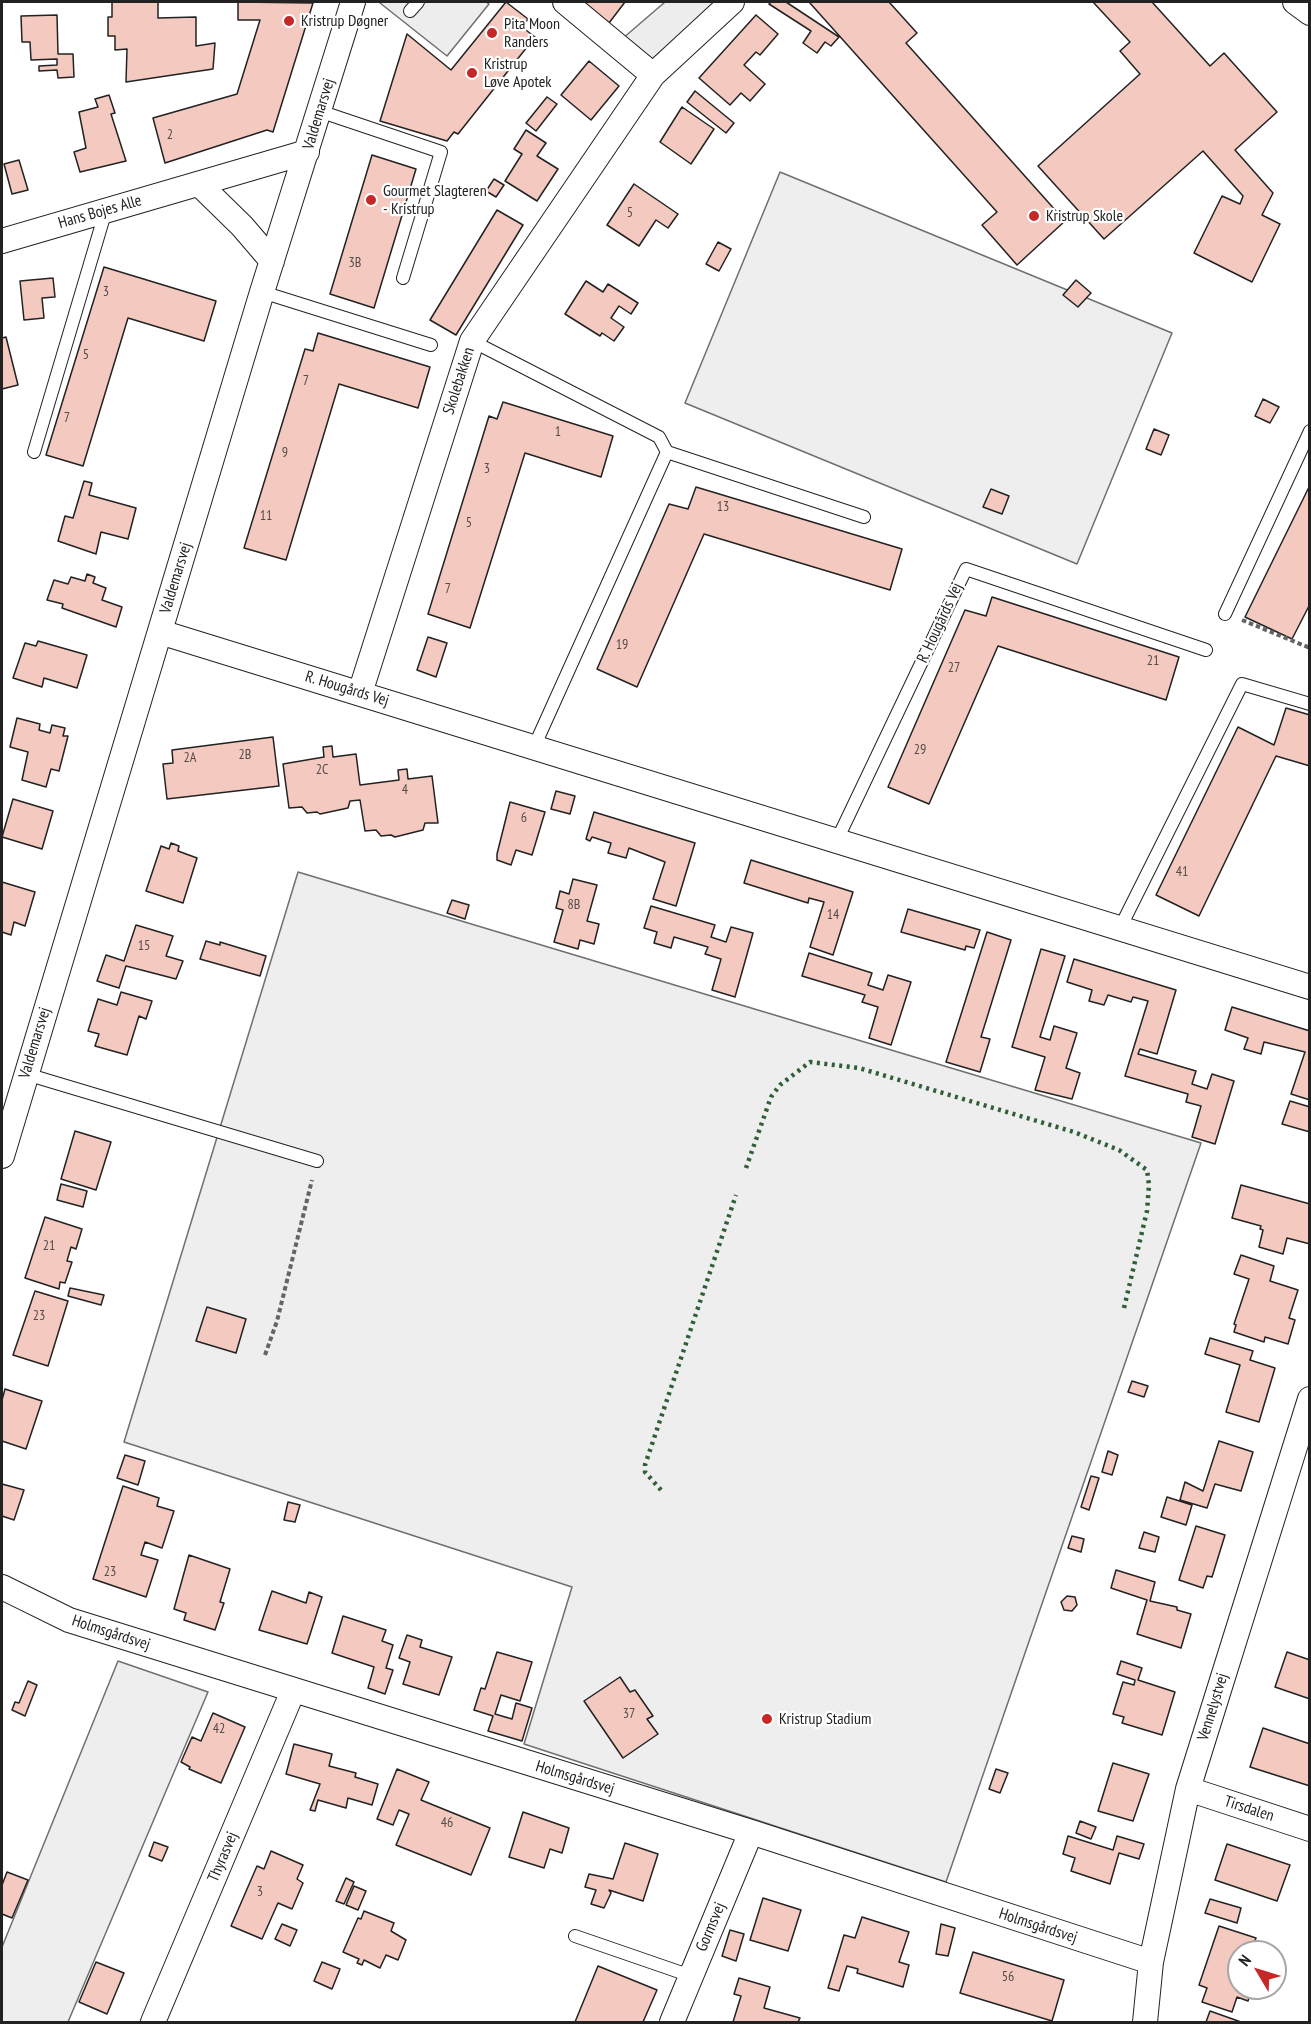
<!DOCTYPE html>
<meta charset="utf-8">
<style>
body{margin:0}
#map{position:relative;width:1311px;height:2024px;overflow:hidden;background:#fff;font-family:"PT Sans Narrow",sans-serif}
canvas{display:block}
.frame{position:absolute;inset:0;border:3px solid #222;pointer-events:none}
.north{position:absolute;left:1227px;top:1940px;width:60px;height:60px;box-sizing:border-box;background:#fff;border:2px solid #a7a7a7;border-radius:50%;rotate:308deg;font-size:16px;font-weight:700;line-height:24px;text-align:center;color:#222}
.north::after{content:'';display:block;margin:auto;width:21px;height:27px;background:#c62828;clip-path:polygon(50% 0,100% 100%,50% 72%,0 100%)}
</style>
<div id="map">
<canvas width="1311" height="2024"></canvas>
<div class="frame"></div>
<div class="north">N</div>
</div>
<script>
const c = document.querySelector('canvas').getContext('2d');
c.lineJoin = 'round';
function paint(path, color) { c.fillStyle = color; c.fill(path, 'evenodd'); }
const shape = rows => new Path2D(rows.map(r => 'M' + r).join(''));
function trace(path, color, width, dash) { c.strokeStyle = color; c.lineWidth = width; c.lineCap = dash ? 'butt' : 'round'; c.setLineDash(dash || []); c.stroke(path); }
function label(font, color, halo, rows, align = 'center') {
  c.font = font + ' "PT Sans Narrow",sans-serif'; c.lineWidth = 4.5; c.setLineDash([]); c.textBaseline = 'middle'; c.strokeStyle = halo; c.fillStyle = color; for (const [text, x, y, turn = 0] of rows) {
    c.save(); c.translate(x, y); c.rotate((+turn || 0) * Math.PI / 180); c.textAlign = isNaN(turn) ? turn : align; if (halo) c.strokeText(text, 0, 0); c.fillText(text, 0, 0); c.restore();
  }
}
const green = shape([
 [780,172,1172,333,1077,564,685,403,780,172],
 [298,872,1201,1143,946,1882,524,1744,572,1587,124,1442,298,872],
 [118,1661,208,1692,68,2022,2,2022,2,1947,118,1661]
]);
const parking = shape([
 [381,2,486,2,489,4,447,56,380,3,381,2],
 [665,2,717,2,650,61,622,39,665,2]
]);
const building = shape([
 [112,2,158,2,158,18,196,17,196,46,215,43,213,69,126,82,127,49,115,50,115,36,108,36,108,17,112,17,112,2],
 [238,2,313,3,273,132,267,130,165,163,153,118,237,94,260,20,238,20,238,2],
 [506,2,528,19,522,27,535,37,458,134,454,132,447,141,380,121,407,34,451,70,506,2],
 [584,2,625,2,609,23,584,2],
 [771,2,786,2,839,37,831,46,825,42,817,53,803,43,811,31,769,4,771,2],
 [809,2,889,2,917,33,906,43,1065,221,1017,265,982,225,997,212,809,2],
 [1093,2,1152,2,1210,66,1224,53,1277,112,1235,150,1273,193,1262,215,1280,224,1252,282,1194,253,1222,196,1240,204,1243,196,1203,151,1104,239,1038,166,1140,74,1120,51,1130,42,1093,2],
 [57,15,58,54,73,54,74,77,58,78,57,70,39,71,39,66,57,65,57,59,31,60,30,42,22,42,21,16,57,15],
 [756,15,778,34,760,55,756,52,744,65,765,84,750,101,741,93,730,105,699,78,756,15],
 [589,61,619,86,591,120,561,95,589,61],
 [695,91,734,123,726,133,687,102,695,91],
 [109,95,115,113,111,114,126,161,80,172,74,152,86,148,79,112,98,107,95,99,109,95],
 [547,97,557,104,536,131,526,123,547,97],
 [682,107,714,129,691,164,660,142,682,107],
 [526,130,546,143,537,156,558,169,537,201,505,181,522,154,514,149,526,130],
 [372,155,416,169,374,308,330,294,372,155],
 [19,160,28,190,12,194,4,164,19,160],
 [494,179,504,185,496,197,486,191,494,179],
 [634,184,678,214,668,228,656,220,639,246,607,225,634,184],
 [497,210,523,225,456,335,430,320,497,210],
 [718,242,731,249,719,271,706,264,718,242],
 [104,267,216,301,204,341,128,318,83,466,46,455,104,267],
 [53,278,55,297,42,298,44,318,24,320,20,281,53,278],
 [1076,280,1091,293,1078,307,1063,295,1076,280],
 [586,281,603,292,608,284,638,303,631,314,619,306,611,318,624,327,614,341,602,333,600,336,565,314,586,281],
 [318,333,430,367,418,408,339,384,286,560,244,548,305,349,313,351,318,333],
 [6,337,18,385,2,389,2,338,6,337],
 [1263,399,1279,407,1270,423,1255,416,1263,399],
 [503,402,613,436,601,477,525,453,470,628,428,614,489,416,497,419,503,402],
 [1154,429,1169,435,1161,455,1146,449,1154,429],
 [84,481,92,483,89,495,136,508,128,539,101,532,96,554,58,541,65,516,73,518,84,481],
 [1310,485,1310,604,1292,639,1245,617,1310,485],
 [696,487,902,549,890,590,704,534,637,687,597,669,669,504,688,509,696,487],
 [991,489,1009,496,1002,514,983,507,991,489],
 [87,574,95,577,93,583,106,588,102,600,122,607,116,627,62,608,63,604,47,600,54,580,68,584,71,577,85,581,87,574],
 [992,597,1179,657,1166,700,998,646,929,804,888,787,965,610,986,616,992,597],
 [428,637,447,643,436,677,417,670,428,637],
 [38,641,87,655,77,688,44,678,42,687,13,678,25,643,36,646,38,641],
 [1286,708,1310,715,1310,766,1276,756,1199,916,1156,895,1238,727,1274,745,1286,708],
 [17,718,40,724,39,730,50,733,52,725,65,728,63,736,68,736,59,771,51,769,46,787,22,780,28,752,10,747,17,718],
 [273,737,279,786,167,799,163,764,173,763,172,750,273,737],
 [332,746,333,757,356,754,360,785,399,780,398,770,407,769,408,779,432,776,438,823,425,823,423,830,395,837,391,835,381,836,376,830,365,831,360,800,350,801,348,808,320,814,317,812,307,813,302,807,289,808,283,764,324,757,323,747,332,746],
 [556,791,575,796,570,814,551,809,556,791],
 [13,799,53,811,42,849,2,837,13,799],
 [510,802,545,812,532,855,516,850,511,865,497,860,497,854,510,802],
 [594,812,695,843,676,906,653,899,665,862,629,848,626,858,608,853,611,843,592,837,590,841,586,839,594,812],
 [171,843,179,846,178,851,197,858,183,903,146,891,161,846,169,849,171,843],
 [751,860,853,892,833,955,810,947,824,902,809,898,808,903,744,883,751,860],
 [573,879,597,885,587,921,599,924,594,944,580,940,578,949,554,942,563,910,556,908,560,891,569,894,573,879],
 [2,882,35,892,25,926,14,922,11,935,2,932,2,882],
 [452,900,469,905,465,919,447,913,452,900],
 [651,906,715,925,711,937,726,942,731,927,753,933,735,997,712,990,721,959,705,954,708,947,674,937,671,948,654,943,657,932,644,928,651,906],
 [908,909,980,930,974,948,966,946,965,950,901,932,908,909],
 [136,925,173,936,166,956,183,961,176,979,126,966,119,988,97,981,106,955,124,961,136,925],
 [987,932,1011,940,981,1037,990,1039,980,1072,946,1062,987,932],
 [206,941,220,945,220,942,266,956,260,976,200,959,206,941],
 [1041,949,1065,956,1040,1037,1050,1040,1054,1026,1077,1033,1066,1068,1080,1073,1072,1099,1035,1090,1045,1057,1012,1047,1041,949],
 [809,953,872,973,868,985,883,990,888,975,911,982,891,1045,869,1038,878,1007,862,1002,865,995,802,976,809,953],
 [1074,959,1176,990,1157,1054,1140,1049,1138,1054,1196,1071,1192,1084,1207,1089,1212,1074,1234,1081,1215,1144,1192,1137,1201,1106,1186,1102,1188,1094,1125,1076,1148,1001,1133,997,1131,1002,1108,995,1104,1005,1089,1001,1092,990,1067,982,1074,959],
 [121,992,152,1001,146,1019,139,1016,127,1055,95,1046,99,1034,88,1031,98,999,117,1005,121,992],
 [1232,1007,1310,1031,1310,1100,1291,1094,1305,1052,1264,1042,1261,1054,1244,1049,1248,1038,1225,1030,1232,1007],
 [1290,1101,1310,1107,1310,1132,1282,1124,1290,1101],
 [75,1131,111,1142,96,1190,61,1179,75,1131],
 [61,1184,87,1191,83,1207,57,1200,61,1184],
 [1241,1185,1310,1204,1310,1244,1287,1238,1283,1254,1259,1247,1263,1230,1260,1229,1261,1226,1232,1218,1241,1185],
 [45,1217,82,1229,76,1249,71,1247,67,1261,72,1262,65,1283,60,1282,59,1289,25,1278,45,1217],
 [1241,1255,1274,1266,1270,1281,1298,1290,1289,1318,1295,1320,1288,1344,1265,1337,1264,1342,1234,1332,1236,1325,1234,1324,1249,1279,1234,1274,1241,1255],
 [70,1288,104,1295,101,1305,68,1296,70,1288],
 [35,1291,68,1301,48,1366,13,1355,35,1291],
 [207,1307,246,1319,236,1353,196,1341,207,1307],
 [1210,1338,1253,1351,1250,1360,1275,1368,1259,1422,1226,1412,1240,1365,1205,1354,1210,1338],
 [1132,1381,1148,1386,1144,1397,1128,1392,1132,1381],
 [5,1389,42,1401,26,1449,2,1441,2,1400,5,1389],
 [1219,1441,1253,1452,1241,1491,1215,1484,1207,1508,1180,1500,1185,1482,1203,1491,1219,1441],
 [1108,1451,1118,1455,1112,1475,1102,1472,1108,1451],
 [125,1455,145,1461,138,1485,117,1478,125,1455],
 [1091,1476,1099,1478,1089,1510,1081,1507,1091,1476],
 [2,1484,24,1490,14,1520,2,1516,2,1484],
 [123,1486,159,1498,157,1506,174,1511,162,1548,145,1542,141,1555,158,1560,146,1597,93,1579,123,1486],
 [1167,1497,1192,1505,1186,1525,1161,1517,1167,1497],
 [288,1502,300,1505,295,1522,284,1520,288,1502],
 [1196,1526,1225,1535,1212,1577,1207,1576,1203,1588,1179,1580,1196,1526],
 [1144,1532,1159,1537,1155,1552,1139,1548,1144,1532],
 [1072,1536,1084,1539,1081,1552,1068,1548,1072,1536],
 [189,1555,230,1569,220,1602,224,1603,215,1630,184,1620,186,1613,174,1609,189,1555],
 [1116,1570,1155,1582,1150,1601,1177,1607,1177,1610,1191,1614,1181,1648,1137,1634,1147,1600,1111,1588,1116,1570],
 [272,1591,306,1603,309,1592,322,1597,307,1644,259,1630,272,1591],
 [1067,1596,1075,1597,1077,1605,1072,1611,1064,1610,1061,1602,1067,1596],
 [343,1616,386,1630,382,1641,393,1645,386,1668,393,1670,385,1694,368,1688,374,1667,332,1653,343,1616],
 [407,1635,422,1640,420,1647,452,1657,439,1695,403,1684,410,1662,399,1658,407,1635],
 [497,1652,532,1662,520,1701,501,1695,495,1714,512,1719,516,1703,532,1708,522,1741,488,1731,493,1716,474,1710,481,1688,485,1689,497,1652],
 [1287,1652,1310,1660,1310,1699,1275,1687,1287,1652],
 [1121,1661,1142,1668,1138,1680,1175,1692,1162,1735,1122,1723,1124,1717,1113,1714,1123,1682,1134,1685,1135,1680,1117,1674,1121,1661],
 [620,1677,630,1692,635,1690,653,1716,647,1719,658,1734,623,1758,584,1701,620,1677],
 [28,1681,37,1685,25,1716,12,1710,15,1702,19,1703,28,1681],
 [213,1713,245,1727,221,1783,189,1769,190,1767,181,1762,192,1737,201,1741,213,1713],
 [1263,1728,1310,1744,1310,1786,1250,1767,1263,1728],
 [294,1744,332,1754,329,1766,356,1773,355,1777,378,1784,372,1805,348,1798,346,1808,318,1800,315,1811,310,1810,320,1784,286,1774,294,1744],
 [1113,1763,1149,1774,1133,1821,1098,1811,1113,1763],
 [397,1769,429,1782,421,1800,490,1828,471,1875,396,1845,409,1814,399,1810,393,1825,377,1819,397,1769],
 [996,1769,1008,1773,1000,1793,989,1789,996,1769],
 [523,1812,569,1828,562,1853,550,1849,544,1868,509,1857,523,1812],
 [1080,1821,1096,1827,1091,1839,1076,1833,1080,1821],
 [1068,1836,1113,1850,1117,1836,1144,1844,1139,1859,1119,1853,1110,1884,1071,1871,1075,1858,1063,1854,1068,1836],
 [154,1842,168,1847,162,1861,149,1856,154,1842],
 [625,1843,658,1854,643,1901,609,1890,611,1893,604,1908,591,1904,596,1890,585,1887,589,1874,613,1879,625,1843],
 [1227,1844,1290,1865,1277,1901,1215,1880,1227,1844],
 [271,1851,303,1865,297,1879,303,1883,292,1909,278,1903,262,1939,231,1926,257,1866,264,1869,271,1851],
 [7,1872,28,1880,12,1918,2,1914,2,1885,7,1872],
 [346,1878,354,1882,344,1904,336,1901,346,1878],
 [354,1886,366,1891,358,1910,346,1905,354,1886],
 [763,1898,801,1910,788,1951,750,1940,763,1898],
 [1210,1899,1241,1908,1237,1923,1205,1913,1210,1899],
 [364,1911,394,1923,391,1931,406,1940,398,1960,386,1955,380,1968,364,1960,362,1965,357,1963,359,1959,343,1952,358,1918,361,1919,364,1911],
 [862,1917,909,1932,899,1962,909,1965,903,1987,857,1973,858,1969,847,1966,839,1991,828,1988,844,1935,855,1938,862,1917],
 [282,1924,297,1930,290,1946,275,1939,282,1924],
 [941,1924,955,1928,948,1956,936,1954,941,1924],
 [1219,1926,1256,1938,1251,1952,1239,1952,1239,1988,1252,1988,1248,2001,1237,1997,1232,2012,1202,2002,1207,1988,1199,1985,1219,1926],
 [730,1930,744,1934,736,1961,722,1956,730,1930],
 [973,1952,1064,1980,1052,2021,960,1993,973,1952],
 [96,1962,124,1973,107,2014,79,2002,96,1962],
 [322,1962,340,1969,332,1989,314,1981,322,1962],
 [598,1966,657,1990,643,2022,575,2022,598,1966],
 [739,1978,770,1987,764,2008,800,2018,798,2022,733,2022,741,1996,734,1994,739,1978],
 [1210,2011,1241,2022,1206,2022,1210,2011]
]);
const path = shape([
 [1242,620,1310,648],
 [265,1355,277,1321,312,1180]
]);
const service = shape([
 [410,11,418,2],
 [319,111,441,152,403,278],
 [262,292,431,345],
 [472,341,659,437,667,452],
 [34,452,106,210],
 [1225,614,1310,431],
 [534,747,667,452,864,517],
 [837,840,966,569,1206,650],
 [1120,928,1242,684,1310,704],
 [26,1074,317,1161],
 [575,1936,691,1976]
]);
const minor = shape([
 [1295,2,1310,13],
 [653,75,732,2],
 [199,184,242,226,272,261],
 [2,241,307,152],
 [160,632,1310,987],
 [360,693,472,341,653,75,565,2],
 [2,1156,262,292,353,2],
 [2,1587,69,1620,751,1832,1151,1962],
 [1188,1789,1310,1829],
 [153,2022,293,1691],
 [672,2022,751,1832],
 [1145,2022,1151,1962,1188,1789,1310,1399]
]);
const hedge = shape([
 [746,1168,771,1097,780,1085,810,1062,859,1068,1074,1132,1119,1150,1147,1170,1149,1185,1147,1211,1124,1308],
 [661,1490,645,1472,645,1465,736,1195]
]);
const markers = [
 [289,21,6,"#c62828"],
 [492,33,6,"#c62828"],
 [472,73,6,"#c62828"],
 [371,200,6,"#c62828"],
 [1034,216,6,"#c62828"],
 [767,1719,6,"#c62828"]
];
const numberNames = [
 ["2",170,135],
 ["5",630,213],
 ["3B",355,263],
 ["3",106,292],
 ["5",86,355],
 ["7",306,381],
 ["7",67,418],
 ["1",558,432],
 ["9",285,453],
 ["3",487,469],
 ["13",723,507],
 ["11",266,516],
 ["5",469,523],
 ["7",448,589],
 ["19",622,645],
 ["21",1153,661],
 ["27",954,668],
 ["29",920,750],
 ["2B",245,755],
 ["2A",190,758],
 ["2C",322,770],
 ["4",405,790],
 ["6",524,818],
 ["41",1182,872],
 ["8B",574,905],
 ["14",833,915],
 ["15",144,946],
 ["21",49,1246],
 ["23",39,1316],
 ["23",110,1572],
 ["37",629,1714],
 ["42",219,1729],
 ["46",447,1823],
 ["3",260,1892],
 ["56",1008,1977]
];
const poiNames = [
 ["Kristrup Døgner",301,21],
 ["Pita Moon",504,24],
 ["Randers",504,42],
 ["Kristrup",484,64],
 ["Løve Apotek",484,82],
 ["Gourmet Slagteren",383,191],
 ["- Kristrup",383,209],
 ["Kristrup Skole",1046,216],
 ["Kristrup Stadium",779,1719]
];
const streetNames = [
 ["Valdemarsvej",319,114,-73],
 ["Hans Bojes Alle",100,212,-16],
 ["Skolebakken",459,381,-72],
 ["Valdemarsvej",176,578,-73],
 ["R. Hougårds Vej",940,623,-65],
 ["R. Hougårds Vej",347,689,17],
 ["Valdemarsvej",35,1043,-73],
 ["Holmsgårdsvej",111,1633,18],
 ["Vennelystvej",1213,1707,-73],
 ["Holmsgårdsvej",575,1778,17],
 ["Tirsdalen",1249,1809,18],
 ["Thyrasvej",223,1857,-67],
 ["Holmsgårdsvej",1038,1926,18],
 ["Gormsvej",711,1927,-67]
];
paint(green, '#eee');
trace(green, '#6f6f6f', 1.5);
paint(parking, '#ededed');
trace(parking, '#6f6f6f', 1.5);
paint(building, '#f3c9c0');
trace(building, '#222', 1.5);
trace(service, '#222', 14);
trace(minor, '#222', 26);
trace(path, '#646464', 4, [4.5, 3]);
trace(service, '#fff', 12);
trace(minor, '#fff', 24);
trace(hedge, '#2f5e38', 4.5, [3, 4.5]);
for (const [x, y, r, color] of markers) { const dot = new Path2D(); dot.arc(x, y, r, 0, 2 * Math.PI); c.fillStyle = color; c.fill(dot); trace(dot, '#fff', 2); }
label('14px', '#564c4a', null, numberNames);
label('16px', '#222', '#fff', poiNames, 'left');
label('16px', '#222', '#fff', streetNames);
</script>
